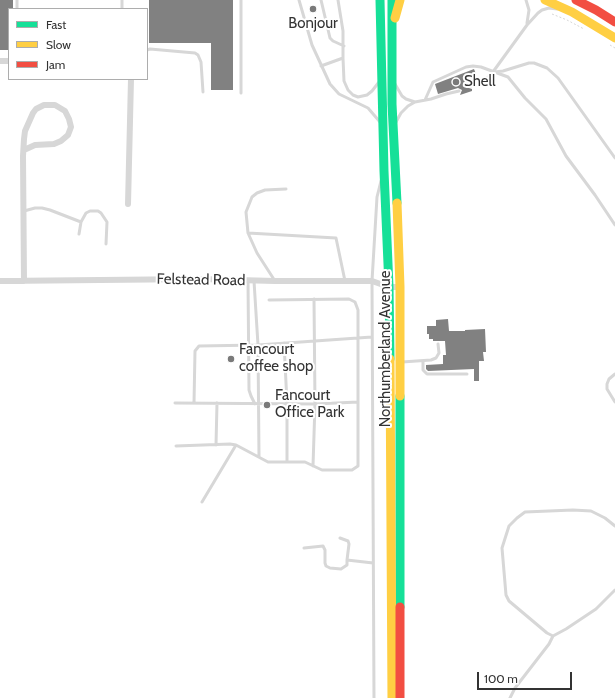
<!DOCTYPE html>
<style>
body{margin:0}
#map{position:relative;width:615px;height:698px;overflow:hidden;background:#fff;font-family:Cabin,sans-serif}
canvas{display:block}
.legend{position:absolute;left:8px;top:8px;width:140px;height:72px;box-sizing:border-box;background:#fff;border:1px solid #adadad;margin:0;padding:5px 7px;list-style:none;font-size:12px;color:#333}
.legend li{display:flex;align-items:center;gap:8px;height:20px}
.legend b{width:20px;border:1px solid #adadad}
.scale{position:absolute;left:477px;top:672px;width:95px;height:18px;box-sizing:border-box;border:2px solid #333;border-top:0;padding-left:5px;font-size:12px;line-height:14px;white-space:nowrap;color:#333;-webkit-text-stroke:3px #fff;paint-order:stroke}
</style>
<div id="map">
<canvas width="615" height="698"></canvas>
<ul class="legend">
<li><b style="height:5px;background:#16e098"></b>Fast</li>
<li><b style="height:5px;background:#ffcf43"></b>Slow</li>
<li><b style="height:5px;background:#f24e42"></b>Jam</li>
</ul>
<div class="scale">100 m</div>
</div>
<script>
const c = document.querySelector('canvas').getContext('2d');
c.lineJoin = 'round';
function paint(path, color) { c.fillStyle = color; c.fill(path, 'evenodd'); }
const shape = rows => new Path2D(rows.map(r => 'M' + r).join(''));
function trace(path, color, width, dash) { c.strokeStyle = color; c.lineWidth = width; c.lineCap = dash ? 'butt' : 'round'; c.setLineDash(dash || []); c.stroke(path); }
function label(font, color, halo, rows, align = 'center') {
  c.font = font + ' Cabin,sans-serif'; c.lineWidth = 4; c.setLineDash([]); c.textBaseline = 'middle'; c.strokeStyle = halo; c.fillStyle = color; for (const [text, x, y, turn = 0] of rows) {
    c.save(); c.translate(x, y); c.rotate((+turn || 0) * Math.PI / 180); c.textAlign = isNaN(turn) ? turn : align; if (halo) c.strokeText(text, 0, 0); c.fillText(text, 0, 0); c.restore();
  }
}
const building = shape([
 [0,0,13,0,13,9,9,9,9,50,0,50],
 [149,0,233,0,233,90,211,90,211,43,149,43],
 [474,69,478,79,468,86,469,88,472,89,472,91,460,95,462,90,458,88,438,94,435,84],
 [448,319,449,331,465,331,465,330,485,329,486,352,483,352,484,361,479,361,479,381,474,381,474,369,428,371,426,369,426,365,443,364,443,355,446,355,445,341,433,341,433,339,429,339,429,334,427,334,427,326,436,326,436,320]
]);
const path = shape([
 [552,14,567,20,584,29],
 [610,45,615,48]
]);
const lane = shape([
 [17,0,17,9],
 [241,0,241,93],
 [299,0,312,45,330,84,339,94,368,108,380,122],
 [321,0,330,38,333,41,344,46],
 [526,0,529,10,527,23],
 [122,9,122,0],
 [147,50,150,49,195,53,198,55,201,62,203,92],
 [343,58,344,81,348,90,353,95,358,97,367,95,372,91,379,82],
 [321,66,343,58,343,31,338,0],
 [495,72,503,71,529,63,534,63,547,68,558,78,615,158],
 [395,84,402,96,406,99,415,102],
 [471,86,490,76,527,25,538,13,542,10,549,8,557,9],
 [425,100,433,82,466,67,473,66,481,67,508,77,525,98,546,119,566,156,595,195,615,225],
 [396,122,401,113,408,106,415,102,431,99,446,94,459,91],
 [24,211,35,208,42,208,50,210,81,222,86,213,90,211,98,211,101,213,107,222,106,244],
 [248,233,336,238,345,281],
 [79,234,81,222],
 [248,281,249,390,251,396,255,404],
 [254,281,258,345,259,457],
 [275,281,257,253,248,233,246,212,252,197,257,193,265,190,286,189],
 [284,343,287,403,287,462],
 [423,361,423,370,427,374,467,374],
 [402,362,431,360,436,358,439,353,438,344],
 [615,374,609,379,607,384,607,389,615,402],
 [175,403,315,404,358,402],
 [194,403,195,351,199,346,258,345,372,337],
 [216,445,217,403],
 [176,446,230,444,236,445,268,462,305,462,322,470,352,470,358,466,358,310,355,302,349,299,269,300],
 [313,466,315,404,314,299],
 [202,502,236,445],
 [340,538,348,541,349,544,347,560,373,563],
 [304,548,323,546,325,550,325,563,326,566,330,568,341,569,347,565,347,560],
 [553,636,547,633,509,601,506,595,502,548,509,526,517,518,525,512,573,510,591,511,605,518,615,526],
 [374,698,372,281,377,197,381,181],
 [510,698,515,688,549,644,553,636,566,629,596,609,615,590]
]);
const street = shape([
 [0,61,9,61],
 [24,150,35,145,54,144,61,141,68,135,71,127,69,119,65,111,55,105,44,105,36,109,33,113,25,131,24,139,23,156,24,281],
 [128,204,131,79],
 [0,281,200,279,275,281,372,281,389,287,400,287]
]);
const fast = shape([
 [380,0,384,171,389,287,390,359],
 [392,0,392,104,397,203],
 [400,396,400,607]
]);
const slow = shape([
 [545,0,572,12,615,38],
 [395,18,400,0],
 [397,203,400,287,400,396],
 [390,359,392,698]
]);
const jam = shape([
 [576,0,596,10,615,22],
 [400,607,400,698]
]);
const markers = [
 [313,9,4,"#7a7a7a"],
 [456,82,4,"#7a7a7a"],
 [231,359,4,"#7a7a7a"],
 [267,405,4,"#7a7a7a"]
];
const poiNames = [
 ["Bonjour",313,24,"center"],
 ["Shell",464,82],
 ["Fancourt",239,350],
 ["coffee shop",239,367],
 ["Fancourt",275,396],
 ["Office Park",275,413]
];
const streetNames = [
 ["Felstead Road",201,280,1],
 ["Northumberland Avenue",386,349,-90]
];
paint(building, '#818181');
trace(path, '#d6d6d6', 1, [2, 2]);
trace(lane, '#d7d7d7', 3);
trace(street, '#d7d7d7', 6);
trace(fast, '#16e098', 9);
trace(slow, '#ffcf43', 9);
trace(jam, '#f24e42', 9);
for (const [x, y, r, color] of markers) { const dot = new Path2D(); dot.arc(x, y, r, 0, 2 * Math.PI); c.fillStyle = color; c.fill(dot); trace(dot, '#fff', 1.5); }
label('15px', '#333', '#fff', poiNames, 'left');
label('15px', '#333', '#fff', streetNames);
</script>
